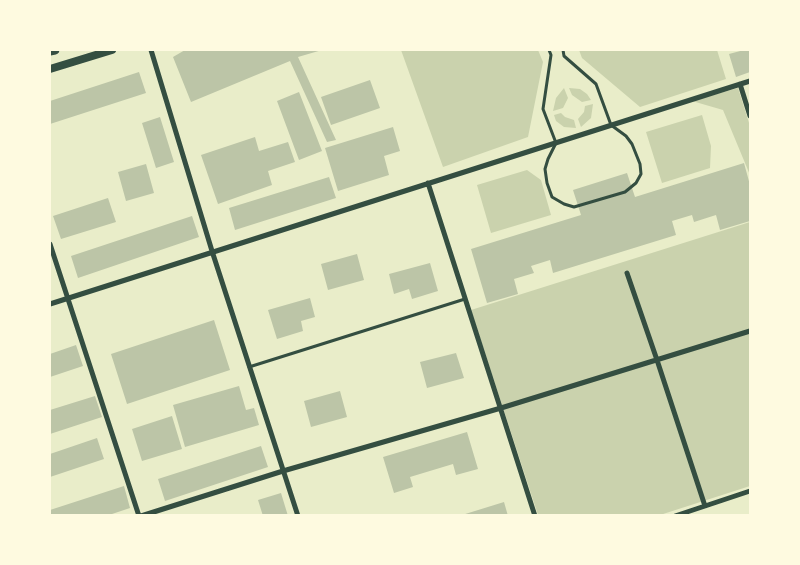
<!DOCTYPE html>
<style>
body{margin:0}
#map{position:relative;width:800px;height:565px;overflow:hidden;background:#e9edc9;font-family:Helvetica,sans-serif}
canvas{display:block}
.frame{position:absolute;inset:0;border:51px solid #fefae0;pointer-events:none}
</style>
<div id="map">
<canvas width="800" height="565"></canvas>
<div class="frame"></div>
</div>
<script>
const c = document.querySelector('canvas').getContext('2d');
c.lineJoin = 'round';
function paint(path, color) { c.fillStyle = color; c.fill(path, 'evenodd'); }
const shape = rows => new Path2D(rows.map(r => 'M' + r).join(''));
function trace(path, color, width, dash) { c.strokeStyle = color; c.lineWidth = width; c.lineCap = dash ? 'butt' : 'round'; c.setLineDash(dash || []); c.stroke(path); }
const green = shape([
 [401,50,538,50,543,62,528,137,443,167],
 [579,50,717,50,726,79,640,107,582,58],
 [564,88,568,98,563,108,553,111,556,98],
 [569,88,580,89,587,94,591,100,582,102,572,95],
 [738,88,750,126,750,175,723,110,692,101],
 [593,104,591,118,581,127,578,119,584,112,585,106],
 [561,113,565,117,574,120,576,128,564,127,556,121,554,115],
 [702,115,711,146,710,168,662,183,646,132],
 [527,170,541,180,551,215,491,233,477,185],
 [750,222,750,486,660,515,538,515,471,310]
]);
const building = shape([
 [185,50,322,50,298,57,336,140,327,142,290,61,191,102,173,57],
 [744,50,750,50,750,72,736,77,729,54],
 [139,72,146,93,50,124,50,101],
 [370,80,380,108,331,125,321,97],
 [299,92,322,151,299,160,277,101],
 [160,117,174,162,156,168,142,123],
 [393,127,400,151,384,156,389,175,338,191,325,148],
 [255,137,259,151,288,142,295,162,268,171,272,185,218,204,201,155],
 [744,163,750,185,750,221,720,230,716,215,694,222,692,215,672,221,676,235,553,273,550,260,531,266,534,273,514,279,518,294,487,303,471,249,581,215,573,190,627,173,635,197],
 [146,164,154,193,126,201,118,172],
 [329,177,336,198,235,230,229,208],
 [108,198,116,222,61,239,53,216],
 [192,216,199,237,78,278,71,256],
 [357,254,364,280,328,290,321,264],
 [430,263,438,291,412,299,409,289,394,294,389,274],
 [310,298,315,317,301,321,303,331,277,339,268,310],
 [214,320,230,370,127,404,111,354],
 [76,345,83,366,50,377,50,354],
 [456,353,464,378,427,388,420,362],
 [239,386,246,410,254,408,259,425,185,447,173,405],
 [340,391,347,417,311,427,304,401],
 [95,396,102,417,50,434,50,410],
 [172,416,182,449,142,461,132,429],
 [467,432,478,469,456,475,453,464,410,477,413,487,394,493,383,457],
 [97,438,104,459,50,477,50,454],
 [261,446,268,467,165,501,158,479],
 [124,486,130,508,106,516,50,516,50,510],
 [281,493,288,516,263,516,258,500],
 [504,502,508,516,462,516,462,515]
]);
const service = shape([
 [549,50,551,55,543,109,556,143,548,159,545,169,547,183,552,197,564,204,574,207,625,192,636,183,641,174,640,164,632,144,626,136,611,125,596,84,564,56,563,50],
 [249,367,465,299]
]);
const minor = shape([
 [151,50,212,251,298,516],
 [740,84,750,116],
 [428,183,535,516],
 [50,244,139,516],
 [627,273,657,360,705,506],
 [50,304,750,81],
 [141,516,283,471,501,408,750,331],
 [675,516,750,491]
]);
const secondary = shape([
 [50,69,112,50]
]);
const primary = shape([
 [50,51,55,50]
]);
paint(green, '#cad2ad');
paint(building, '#bcc5a7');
trace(service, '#344e41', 3);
trace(minor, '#344e41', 5);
trace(secondary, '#344e41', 8);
trace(primary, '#344e41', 9);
</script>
